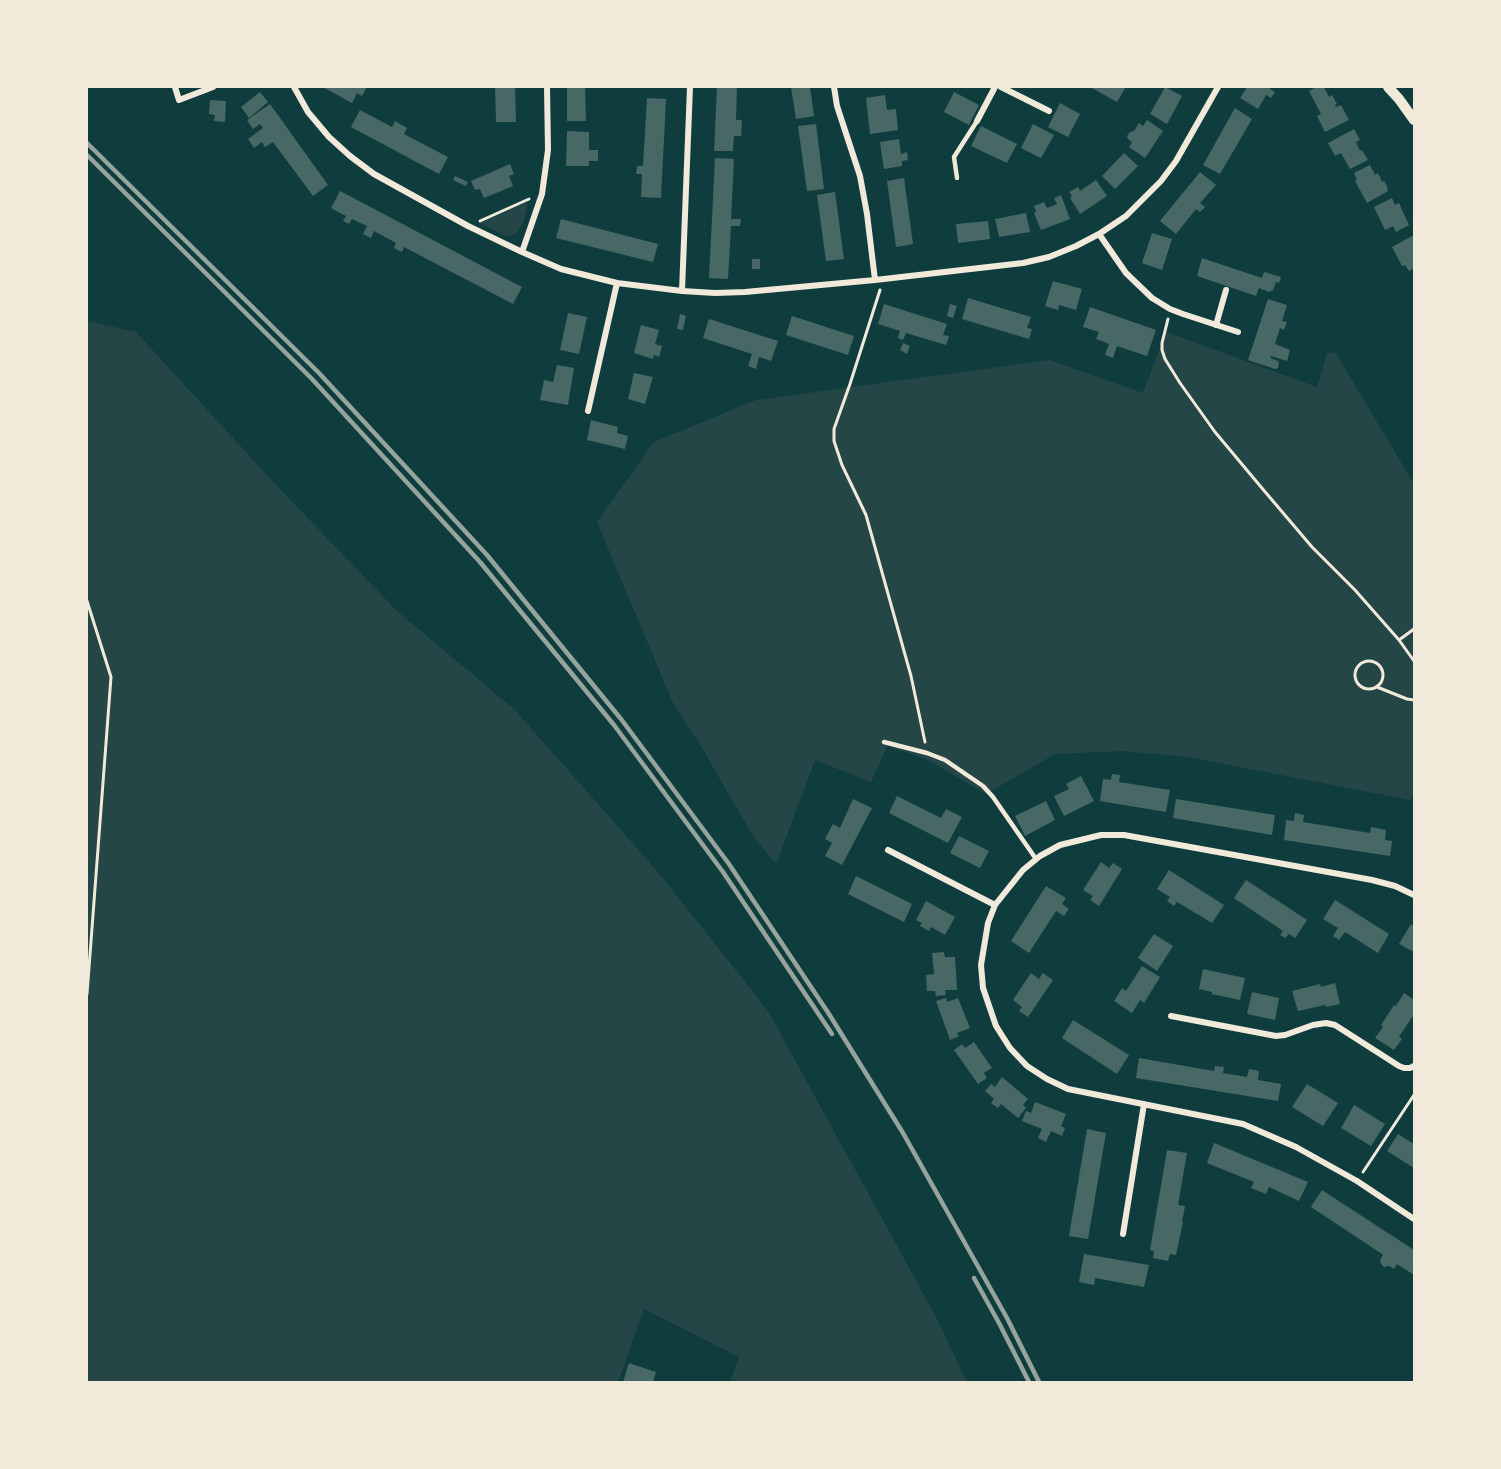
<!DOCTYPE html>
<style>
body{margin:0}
#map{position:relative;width:1501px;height:1469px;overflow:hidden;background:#0f3d3e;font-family:Jost,sans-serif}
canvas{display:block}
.frame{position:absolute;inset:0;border:88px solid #f1e9da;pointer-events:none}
</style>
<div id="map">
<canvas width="1501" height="1469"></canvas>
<div class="frame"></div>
</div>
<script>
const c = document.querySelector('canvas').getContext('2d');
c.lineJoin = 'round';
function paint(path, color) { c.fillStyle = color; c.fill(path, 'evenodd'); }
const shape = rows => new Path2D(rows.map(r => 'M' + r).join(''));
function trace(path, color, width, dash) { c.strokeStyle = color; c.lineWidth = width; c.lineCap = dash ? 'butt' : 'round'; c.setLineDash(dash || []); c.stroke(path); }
const green = shape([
 [528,202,523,223,520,228,514,235,505,236,480,223],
 [87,321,136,332,277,486,397,611,515,710,658,872,768,1011,936,1317,967,1382,730,1382,739,1357,644,1309,618,1382,87,1382],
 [1166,332,1317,387,1327,353,1335,352,1414,484,1414,796,1410,800,1188,757,1123,751,1055,754,986,794,926,759,887,746,871,782,815,760,776,864,755,839,699,743,673,703,597,522,654,442,756,400,1050,360,1143,393]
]);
const building = shape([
 [323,87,367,87,362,96,357,93,352,103],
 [495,87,515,87,516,122,496,122],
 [567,87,585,87,586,121,567,121],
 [717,87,737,87,736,120,742,120,741,136,734,136,733,151,714,151],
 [791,87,810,87,814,116,796,119],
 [1090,87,1126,87,1117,102],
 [1165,87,1182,96,1167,124,1150,114],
 [1247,87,1271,87,1270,89,1275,92,1271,98,1266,95,1258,109,1240,98],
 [1316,87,1324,87,1329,97,1332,95,1337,104,1335,105,1336,107,1341,105,1349,120,1325,132,1317,116,1321,114,1309,91],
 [260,92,268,102,249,118,241,107],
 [954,92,979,105,969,125,944,112],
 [885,95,887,110,896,109,898,130,870,134,866,98],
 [647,98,666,99,661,198,641,197,642,174,636,174,637,166,643,166],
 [210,100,226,101,225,122,214,121,215,115,209,114],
 [1060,103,1080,114,1068,137,1048,127],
 [270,104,328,185,313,196,273,142,265,147,262,142,254,148,248,139,263,128,260,124,253,129,247,120],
 [1235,108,1252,119,1220,174,1203,165],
 [360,110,392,127,395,121,407,128,404,134,448,157,439,174,351,127],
 [1147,120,1163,131,1145,158,1129,147,1132,142,1128,139,1127,136,1130,132,1134,131,1139,123,1143,126],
 [816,124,824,189,807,191,798,126],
 [1033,124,1054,135,1041,158,1021,148],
 [981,126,1017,144,1007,163,971,146],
 [1354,129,1360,140,1356,142,1360,151,1362,150,1368,160,1350,169,1341,153,1335,156,1328,143],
 [567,131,589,132,589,150,598,150,598,161,589,161,589,166,566,166],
 [899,139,901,154,907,152,908,160,902,161,902,166,884,169,880,142],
 [1124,153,1138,166,1115,189,1102,176],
 [715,158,734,159,731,219,741,219,740,226,731,226,728,279,709,278],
 [510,164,514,174,509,176,513,186,484,198,480,189,475,190,471,181],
 [1370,165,1375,175,1378,173,1382,182,1384,181,1388,188,1387,188,1388,191,1367,203,1355,181,1357,180,1354,173],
 [1200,172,1216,185,1200,203,1205,207,1200,212,1196,209,1176,234,1160,221],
 [455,176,468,182,466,186,453,180],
 [904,178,913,244,896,247,887,181],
 [1096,180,1107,196,1080,214,1070,198,1072,196,1069,192,1078,187,1080,191],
 [340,191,522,287,513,304,404,247,402,252,394,248,396,243,374,231,371,238,363,234,367,226,352,219,349,224,343,221,346,216,331,208],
 [835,192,844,259,826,261,817,195],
 [1061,195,1070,219,1041,230,1034,213,1036,212,1034,206,1044,202,1047,208,1057,204,1054,198],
 [1392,198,1395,205,1399,203,1409,225,1396,232,1393,226,1385,230,1374,207],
 [1026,213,1030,232,999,237,995,219],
 [561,219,658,244,653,262,556,238],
 [988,221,990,239,958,243,956,224],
 [1152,233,1172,239,1162,270,1142,263],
 [1414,235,1414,268,1409,271,1405,265,1402,266,1392,247],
 [1202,258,1262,278,1264,272,1281,277,1279,283,1276,282,1273,290,1269,292,1259,288,1256,296,1197,276],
 [752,259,760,259,760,269,752,269],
 [1053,281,1082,289,1076,310,1059,305,1058,310,1045,306],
 [968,298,1031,317,1027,328,1032,329,1029,339,962,319],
 [1268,299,1287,305,1282,321,1287,322,1284,330,1280,328,1275,344,1290,350,1287,361,1271,356,1270,358,1278,361,1279,363,1278,368,1275,369,1248,360],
 [884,304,947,324,943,335,949,336,946,345,906,333,903,340,898,338,900,331,878,324],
 [950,304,957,306,953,318,947,316],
 [1090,307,1156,330,1147,356,1117,346,1113,358,1105,355,1109,344,1096,339,1099,332,1083,327],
 [568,313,587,317,579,354,560,350],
 [680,314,686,316,683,330,677,329],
 [792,316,854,336,848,355,786,335],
 [709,319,778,341,771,361,759,357,756,369,748,366,752,354,703,338],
 [641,325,659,330,655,344,662,346,659,357,654,355,653,359,634,353],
 [903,343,910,346,907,354,900,350],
 [557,365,574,368,568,405,540,400,544,380,553,382],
 [634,373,653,377,645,404,628,399],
 [591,420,618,427,617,433,628,436,625,449,587,440],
 [1112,774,1120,775,1119,782,1170,790,1166,812,1100,801,1103,779,1111,780],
 [1081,776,1094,801,1064,816,1054,796,1069,789,1066,784],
 [897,796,941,818,946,809,962,817,948,843,889,813],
 [853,799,872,808,842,865,825,856,832,843,825,839,833,824,840,828],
 [1176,799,1275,815,1272,835,1173,818],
 [1046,801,1055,820,1025,836,1015,816],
 [1295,813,1304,815,1303,822,1370,833,1371,827,1386,830,1385,840,1392,841,1390,856,1284,840,1286,820,1294,821],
 [959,836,989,851,980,868,950,853],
 [1101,862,1109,868,1113,863,1122,869,1099,906,1090,900,1093,896,1083,890],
 [1169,870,1224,905,1212,923,1177,902,1174,906,1167,901,1170,897,1157,889],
 [856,876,912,904,904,922,848,894],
 [1246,880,1307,920,1295,938,1289,934,1285,938,1280,935,1283,931,1234,898],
 [1046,886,1066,898,1062,904,1069,909,1064,916,1056,911,1029,953,1011,941],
 [1335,900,1389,934,1378,953,1345,932,1339,940,1333,936,1338,928,1323,919],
 [926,901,955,917,945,935,931,927,929,931,920,926,922,923,916,920],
 [1411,924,1414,926,1414,952,1399,944],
 [1154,934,1173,946,1157,971,1138,958],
 [944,952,945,957,955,957,957,990,945,990,946,995,936,996,935,991,927,991,926,975,934,974,932,953],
 [1142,966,1160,977,1144,1003,1140,1000,1132,1013,1114,1001,1122,988,1126,991],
 [1203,969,1245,978,1240,1000,1212,994,1212,992,1199,989],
 [1031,973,1039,979,1043,973,1053,980,1028,1017,1019,1011,1022,1007,1013,1000],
 [1335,983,1340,1004,1326,1007,1325,1005,1298,1011,1292,991,1320,984,1321,987],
 [1252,992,1279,998,1275,1020,1247,1014],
 [1404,993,1414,1000,1414,1018,1412,1017,1399,1037,1402,1039,1394,1050,1375,1038,1383,1027,1381,1025,1394,1005,1396,1006],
 [946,998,947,1002,958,998,970,1028,957,1033,959,1036,950,1040,936,1001],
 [1073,1020,1129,1055,1117,1074,1062,1038],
 [974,1042,992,1068,984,1073,987,1078,978,1084,954,1050,962,1044,965,1048],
 [1139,1058,1214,1071,1215,1066,1224,1067,1223,1073,1247,1077,1249,1069,1259,1071,1258,1080,1281,1084,1278,1101,1136,1078],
 [1002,1077,1028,1099,1023,1105,1026,1108,1018,1118,1001,1104,998,1108,991,1103,994,1099,985,1091,991,1084,995,1087],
 [1307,1084,1338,1103,1323,1126,1292,1107],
 [1035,1102,1066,1114,1061,1126,1065,1128,1062,1136,1051,1131,1046,1142,1038,1138,1042,1129,1022,1121,1026,1111,1031,1113],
 [1354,1105,1385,1124,1371,1146,1341,1128],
 [1087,1129,1106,1133,1088,1239,1069,1236],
 [1398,1134,1414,1144,1414,1168,1387,1151],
 [1214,1143,1308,1182,1299,1201,1269,1187,1266,1194,1251,1188,1254,1182,1207,1163],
 [1167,1150,1187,1153,1178,1205,1185,1206,1182,1222,1183,1222,1176,1255,1170,1254,1168,1261,1153,1258,1154,1251,1150,1250],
 [1322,1190,1414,1250,1414,1275,1397,1264,1394,1269,1389,1266,1384,1267,1381,1264,1380,1260,1383,1255,1382,1254,1311,1207],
 [1084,1254,1149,1265,1144,1287,1095,1278,1094,1285,1079,1282],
 [629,1363,656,1372,653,1382,623,1382]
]);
const path = shape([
 [480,221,529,199],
 [880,290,850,384,834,429,834,441,842,465,866,515,911,676,925,742],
 [1168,319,1162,343,1162,350,1165,359,1180,383,1215,432,1261,487,1312,547,1355,590,1399,640,1414,661],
 [87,601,111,677,87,994],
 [1399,640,1414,629],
 '1355 675a14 14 0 1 1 28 0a14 14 0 1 1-28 0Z',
 [1377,687,1407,699,1414,700],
 [1363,1172,1414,1095]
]);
const service = shape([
 [957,178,954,157,977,121],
 [884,742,927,753,945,760,983,786,993,797,1036,859]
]);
const minor = shape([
 [175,87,179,100,213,87],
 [294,87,308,112,329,137,350,156,374,174,468,226,522,252,561,269,617,283,682,291,715,293,745,292,875,280,1023,263,1049,257,1076,246,1099,234,1126,216,1161,181,1176,161,1218,87],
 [834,87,837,106,860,176,867,214,875,280],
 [1001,87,1049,111],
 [977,121,995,87],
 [1099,234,1126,273,1152,298,1170,309,1183,314,1238,332],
 [522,252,542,194,548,150,547,87],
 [682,291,690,87],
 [1216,325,1226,290],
 [588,411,617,283],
 [888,850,995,905],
 [1414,895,1395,886,1372,880,1124,835,1101,835,1060,845,1040,856,1023,870,995,905,988,923,981,965,983,988,996,1026,1010,1048,1027,1066,1047,1079,1068,1089,1243,1124,1296,1147,1357,1181,1414,1219],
 [1171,1016,1276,1036,1285,1035,1313,1025,1326,1023,1335,1025,1399,1066,1404,1068,1410,1068,1414,1066],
 [1123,1234,1144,1104]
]);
const tertiary = shape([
 [1388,87,1399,99,1414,120]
]);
const rail = shape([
 [87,143,319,373,487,555,621,719,729,864,829,1014,903,1133,1007,1318,1039,1382],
 [87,155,312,379,480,562,614,725,723,872,832,1034],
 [974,1278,999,1323,1029,1382]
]);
paint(green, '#244646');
paint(building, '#486865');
trace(path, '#f1e9da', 3);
trace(service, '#f1e9da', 4.5);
trace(minor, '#f1e9da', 6);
trace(tertiary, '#f1e9da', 10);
trace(rail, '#97a49c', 4.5);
</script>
